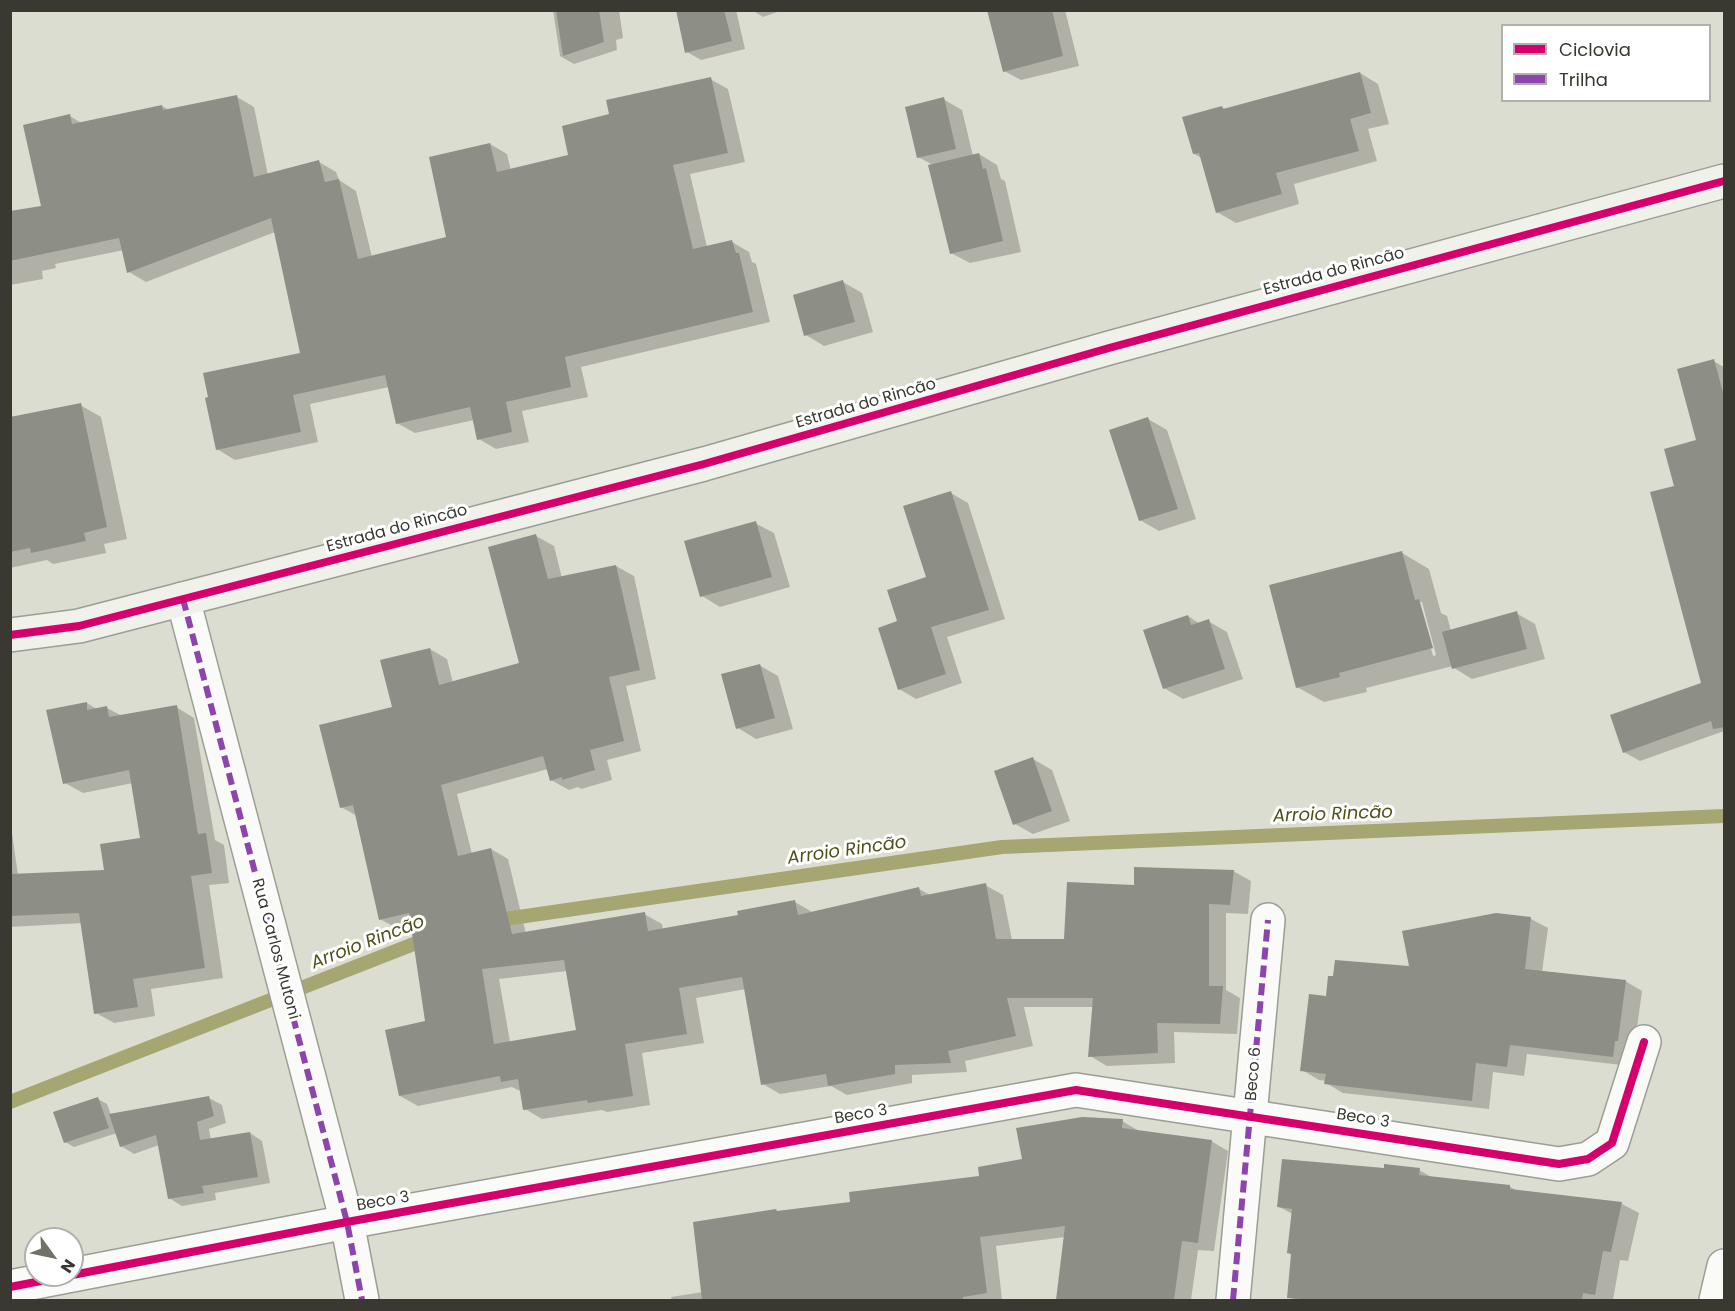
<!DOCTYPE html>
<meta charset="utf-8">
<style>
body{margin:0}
#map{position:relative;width:1735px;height:1311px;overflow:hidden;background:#dcddd1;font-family:Poppins,sans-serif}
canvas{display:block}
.frame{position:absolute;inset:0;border:12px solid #393931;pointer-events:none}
.legend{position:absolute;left:1501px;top:24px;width:210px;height:78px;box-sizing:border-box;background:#fff;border:2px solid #b0b0ad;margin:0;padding:8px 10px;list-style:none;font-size:18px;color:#393931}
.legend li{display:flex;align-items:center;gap:12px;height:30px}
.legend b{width:30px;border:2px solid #b0b0ad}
.north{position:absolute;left:24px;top:1227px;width:60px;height:60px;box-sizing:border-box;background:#fff;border:2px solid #b0b0ad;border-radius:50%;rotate:123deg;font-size:16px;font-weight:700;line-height:24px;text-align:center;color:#393931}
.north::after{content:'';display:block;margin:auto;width:21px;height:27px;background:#727269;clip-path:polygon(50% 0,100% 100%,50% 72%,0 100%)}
</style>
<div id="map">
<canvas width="1735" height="1311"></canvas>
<div class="frame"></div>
<ul class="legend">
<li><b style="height:8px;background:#d6006c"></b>Ciclovia</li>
<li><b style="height:8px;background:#8e44ad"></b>Trilha</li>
</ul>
<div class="north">N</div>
</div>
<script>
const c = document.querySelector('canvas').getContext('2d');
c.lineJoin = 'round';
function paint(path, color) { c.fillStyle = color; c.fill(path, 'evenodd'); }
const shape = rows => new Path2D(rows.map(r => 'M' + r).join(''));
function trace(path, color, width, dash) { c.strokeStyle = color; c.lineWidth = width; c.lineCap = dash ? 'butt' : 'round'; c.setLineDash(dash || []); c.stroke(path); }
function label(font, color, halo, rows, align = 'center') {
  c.font = font + ' Poppins,sans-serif'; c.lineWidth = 6; c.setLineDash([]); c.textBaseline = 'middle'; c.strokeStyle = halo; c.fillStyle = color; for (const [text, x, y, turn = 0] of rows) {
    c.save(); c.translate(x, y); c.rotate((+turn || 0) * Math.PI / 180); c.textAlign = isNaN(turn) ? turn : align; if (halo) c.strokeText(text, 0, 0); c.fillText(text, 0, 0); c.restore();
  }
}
const shadow = shape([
 [553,10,619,10,623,38,616,40,617,50,574,64,560,56],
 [677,10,736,10,745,49,701,60,687,52],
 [752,10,783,10,763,17],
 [989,10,1065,10,1079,66,1021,80,1004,71],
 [1360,73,1378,84,1389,124,1368,129,1377,161,1294,184,1299,204,1236,223,1217,212,1202,158,1194,154,1222,107,1226,110],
 [710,79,728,89,745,162,690,174,707,247,732,242,749,252,752,262,756,264,770,322,581,367,588,397,522,411,529,442,496,449,479,439,474,420,415,433,397,423,389,387,310,404,318,442,235,460,217,449,302,354,275,232,146,282,129,272,124,250,55,264,56,268,42,271,43,279,10,285,10,213,43,207,70,116,83,124,162,106,169,110,237,97,254,107,268,175,319,162,336,172,339,180,356,191,372,257,448,238,490,144,507,154,511,171,570,156,611,115],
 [943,99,962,110,973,156,979,154,997,165,1001,179,1005,181,1021,252,970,263,951,253,933,165,918,157],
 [843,282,862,293,873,332,824,346,806,335],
 [1713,361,1724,367,1724,484,1698,441],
 [80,405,101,417,127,539,104,544,106,553,53,564,47,560,10,568,10,415,15,418],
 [1148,419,1167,430,1196,519,1159,531,1140,520],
 [951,493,968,503,1005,619,947,637,962,683,916,699,899,689,899,622,927,578],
 [755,523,774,533,790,587,720,607,702,596],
 [536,536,554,546,562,578,616,566,634,576,656,679,626,686,641,751,607,760,612,780,581,789,578,787,569,790,551,780,548,769,457,794,472,854,491,849,508,859,526,934,644,914,662,924,663,930,739,916,795,902,812,912,919,889,930,895,985,885,1003,895,1012,940,1065,941,1135,887,1233,871,1251,881,1248,914,1226,913,1226,990,1240,998,1237,1034,1174,1032,1175,1063,1107,1066,1090,1056,1093,1007,1024,1007,1033,1046,965,1061,967,1072,912,1075,912,1083,847,1095,831,1086,780,1094,763,1084,746,989,696,998,704,1043,642,1053,650,1105,607,1112,602,1110,542,1119,525,1109,520,1091,512,1087,418,1106,400,1096,427,1023,412,926,398,929,380,919,357,816,341,807,394,708,430,649,447,659,453,683,521,664],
 [567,971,577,1031,510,1042,499,979],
 [1402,553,1429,569,1441,613,1447,616,1451,631,1516,613,1535,624,1545,659,1472,679,1454,668,1453,666,1366,688,1367,692,1324,702,1297,687],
 [1419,602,1422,602,1436,655,1433,656],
 [1188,616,1200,624,1208,621,1227,632,1243,679,1183,699,1164,688],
 [1724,646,1724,731,1640,761,1624,752,1703,684],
 [759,665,778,676,793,729,756,739,738,728],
 [87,703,98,710,107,708,122,716,176,707,194,718,215,840,224,845,229,883,209,885,223,978,151,989,155,1016,114,1023,96,1013,82,923,10,927,10,832,12,833,18,875,106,871,142,839,133,783,83,793,65,783],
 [1033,759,1052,770,1070,821,1033,834,1015,824],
 [1531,919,1548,928,1542,972,1625,981,1642,991,1634,1050,1630,1066,1527,1054,1524,1076,1493,1072,1489,1109,1343,1093,1326,1083,1326,1081,1319,1080,1302,1070,1327,997,1411,967],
 [209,1098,222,1105,226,1123,209,1129,211,1140,250,1133,262,1141,270,1183,215,1193,216,1200,182,1206,169,1198,159,1145,134,1154,121,1146,117,1133,74,1147,65,1142,98,1099,107,1104,111,1115],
 [1122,1121,1139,1131,1211,1141,1228,1151,1214,1251,1198,1250,1191,1300,1058,1300,1065,1237,996,1246,1002,1300,672,1300,671,1297,703,1292,779,1213,852,1204,981,1177],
 [1385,1170,1419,1170,1435,1179,1509,1186,1519,1192,1622,1204,1639,1213,1628,1261,1620,1260,1613,1300,1295,1300,1289,1297,1293,1255,1288,1252,1293,1214,1279,1207]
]);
const stream = shape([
 [491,921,1002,847,1724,816],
 [10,1102,429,938]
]);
const building = shape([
 [556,10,599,10,604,42,563,56],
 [676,10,724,10,732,41,685,53],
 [987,10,1052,10,1063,56,1003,72],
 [1360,72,1371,113,1350,119,1359,151,1276,173,1282,194,1216,213,1199,153,1193,154,1182,117,1222,106,1223,109],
 [711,77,728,153,673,165,693,249,732,240,736,253,739,253,753,312,565,357,571,387,506,402,512,432,477,440,470,407,396,424,385,375,293,395,301,432,216,450,205,398,208,397,203,373,300,353,271,218,127,273,119,238,10,261,10,211,41,206,23,125,70,114,72,124,162,105,163,110,237,95,254,177,319,160,325,182,339,179,358,259,446,237,429,157,490,143,497,172,568,155,562,126,609,114,606,100],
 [944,97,956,149,917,158,905,107],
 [979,153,983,169,986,168,1003,241,950,254,928,165],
 [843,280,855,322,804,336,793,295],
 [1714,359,1725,400,1725,727,1713,729,1711,721,1623,753,1610,715,1701,683,1650,492,1674,486,1664,449,1696,440,1677,369],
 [81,403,107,527,84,533,86,541,31,553,30,548,10,552,10,417],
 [1148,417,1178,509,1139,521,1109,430],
 [951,491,989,610,931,627,946,674,898,690,878,628,897,621,887,590,926,577,903,506],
 [756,521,772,577,700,597,684,541],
 [536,534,548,579,616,565,640,670,609,677,624,741,590,750,595,770,562,780,562,777,550,781,543,756,441,785,458,856,491,848,512,934,645,912,648,931,738,915,737,911,795,900,798,915,919,887,921,896,986,883,996,939,1064,939,1067,882,1134,885,1134,867,1234,870,1230,905,1209,904,1209,986,1223,986,1220,1024,1157,1023,1158,1053,1088,1057,1093,998,1007,998,1016,1036,948,1051,951,1063,895,1065,895,1074,828,1086,826,1074,761,1085,742,977,679,988,687,1034,625,1044,633,1096,588,1103,587,1100,523,1110,518,1079,501,1082,500,1076,399,1096,385,1030,425,1021,409,913,379,920,353,805,340,808,319,725,392,707,380,660,430,648,439,685,519,663,488,547],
 [564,960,576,1030,494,1044,482,969],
 [1402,551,1415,600,1419,599,1433,648,1339,673,1340,677,1296,688,1269,585],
 [1517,611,1527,649,1452,669,1442,632],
 [1188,615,1191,625,1209,619,1225,669,1163,689,1143,630],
 [760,664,775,718,736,729,721,674],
 [87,702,87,710,107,706,109,717,177,705,198,834,206,833,212,873,191,876,205,968,133,979,138,1007,94,1014,79,913,10,916,10,874,104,870,100,844,140,838,129,770,63,784,46,710],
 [1033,757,1052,811,1013,825,994,771],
 [1496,913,1531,917,1525,969,1626,980,1618,1041,1615,1041,1613,1057,1510,1045,1507,1067,1476,1063,1472,1101,1324,1084,1326,1074,1300,1071,1309,994,1326,996,1328,976,1333,976,1335,960,1409,966,1402,931],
 [209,1096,214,1116,197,1122,200,1140,250,1132,258,1177,202,1186,204,1193,168,1199,156,1135,120,1147,109,1114],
 [98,1097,109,1128,64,1143,53,1112],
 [1082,1117,1123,1119,1122,1128,1212,1140,1198,1243,1182,1241,1174,1300,1056,1300,1065,1226,980,1237,987,1293,963,1297,963,1300,702,1300,693,1222,776,1209,777,1211,850,1202,849,1192,979,1176,978,1167,1022,1159,1016,1128],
 [1282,1159,1384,1168,1384,1164,1420,1168,1419,1175,1510,1185,1510,1189,1622,1202,1611,1252,1603,1251,1595,1295,1583,1293,1582,1300,1313,1300,1287,1298,1291,1254,1287,1253,1292,1209,1277,1207]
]);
const street = shape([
 [183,599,347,1222,362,1300],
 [10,1287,347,1222,1076,1090,1559,1164,1588,1159,1612,1143,1644,1042],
 [1233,1300,1268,920],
 [1716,1300,1724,1266]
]);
const secondary = shape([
 [10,635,79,626,704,464,1109,348,1724,181]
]);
const quiet = shape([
 [183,599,347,1222,362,1300],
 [1233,1300,1268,920]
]);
const cycleway = shape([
 [10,635,79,626,704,464,1109,348,1724,181],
 [10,1287,347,1222,1076,1090,1559,1164,1588,1159,1612,1143,1644,1042]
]);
const streetNames = [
 ["Estrada do Rincão",1334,272,-15],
 ["Estrada do Rincão",866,404,-16],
 ["Estrada do Rincão",397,529,-15],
 ["Rua Carlos Mutoni",275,949,75],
 ["Beco 6",1254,1074,-85],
 ["Beco 3",861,1115,-10],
 ["Beco 3",1363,1119,9],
 ["Beco 3",383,1202,-10]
];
const waterNames = [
 ["Arroio Rincão",1333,815,-2],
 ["Arroio Rincão",847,851,-8],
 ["Arroio Rincão",368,943,-21]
];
paint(shadow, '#0003');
trace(stream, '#a5a671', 14);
paint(building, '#8d8e85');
trace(street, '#9c9d94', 36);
trace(secondary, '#9c9d94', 36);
trace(street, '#fafaf8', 33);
trace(secondary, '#f0f1eb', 33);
trace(quiet, '#8e44ad', 6, [12, 6]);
trace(cycleway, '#d6006c', 8);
label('16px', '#393931', '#fff', streetNames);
label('italic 18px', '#50511b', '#fff', waterNames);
</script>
